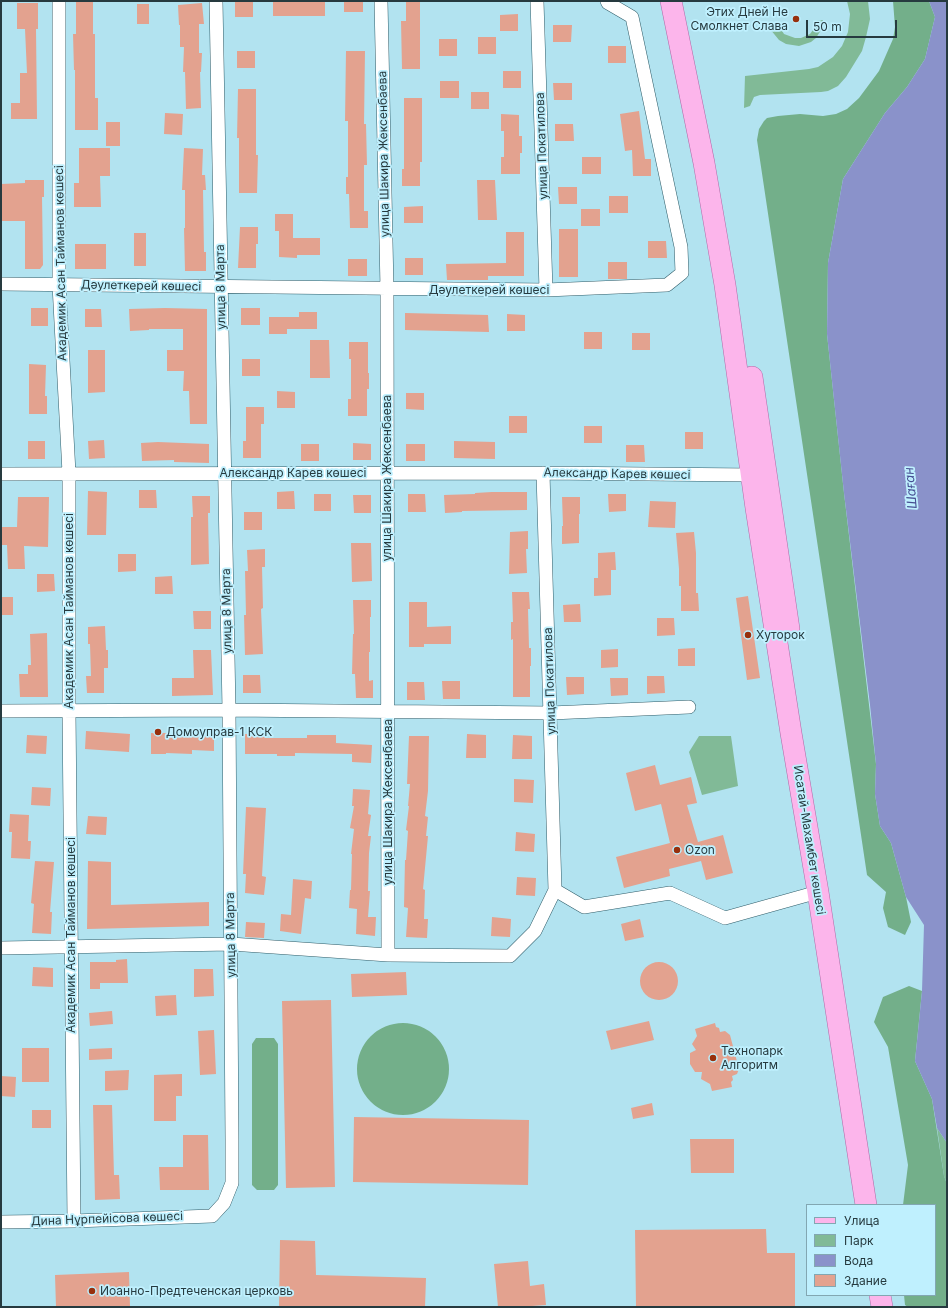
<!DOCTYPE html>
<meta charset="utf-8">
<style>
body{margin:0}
#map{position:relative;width:948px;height:1308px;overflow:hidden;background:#b2e3f0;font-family:Inter,sans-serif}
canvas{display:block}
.frame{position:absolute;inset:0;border:2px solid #263a3f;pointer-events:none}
.legend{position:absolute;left:806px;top:1204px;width:130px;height:92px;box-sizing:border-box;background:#bff0fe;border:1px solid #82a7b2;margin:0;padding:5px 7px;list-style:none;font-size:12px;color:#263a3f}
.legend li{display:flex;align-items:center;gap:8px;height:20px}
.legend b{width:20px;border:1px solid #82a7b2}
.scale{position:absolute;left:806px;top:20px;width:91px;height:18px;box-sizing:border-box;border:2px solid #263a3f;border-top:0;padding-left:5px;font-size:12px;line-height:14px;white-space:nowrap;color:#263a3f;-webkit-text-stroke:3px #bff0fe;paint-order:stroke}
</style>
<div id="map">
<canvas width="948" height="1308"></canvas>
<div class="frame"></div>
<ul class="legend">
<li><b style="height:5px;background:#fcb5eb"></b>Улица</li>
<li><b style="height:11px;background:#81ba97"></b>Парк</li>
<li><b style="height:11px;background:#8a92ca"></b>Вода</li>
<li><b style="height:11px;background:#e3a28f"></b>Здание</li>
</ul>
<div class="scale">50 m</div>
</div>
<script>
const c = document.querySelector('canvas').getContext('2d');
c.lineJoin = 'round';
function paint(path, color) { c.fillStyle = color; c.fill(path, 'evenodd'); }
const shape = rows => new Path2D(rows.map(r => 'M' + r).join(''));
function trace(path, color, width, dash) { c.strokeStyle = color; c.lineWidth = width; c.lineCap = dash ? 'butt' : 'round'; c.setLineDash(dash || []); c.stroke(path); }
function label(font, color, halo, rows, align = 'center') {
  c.font = font + ' Inter,sans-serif'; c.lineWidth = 3.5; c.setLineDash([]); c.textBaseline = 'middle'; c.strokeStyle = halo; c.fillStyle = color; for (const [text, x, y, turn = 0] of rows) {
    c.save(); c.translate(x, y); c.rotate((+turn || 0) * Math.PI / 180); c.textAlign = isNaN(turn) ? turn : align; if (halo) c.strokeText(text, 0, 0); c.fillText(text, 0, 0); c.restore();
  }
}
const green = shape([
 [847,1,868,1,870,19,866,37,862,51,846,77,838,86,828,91,821,92,760,95,754,97,750,106,744,108,745,76,809,69,818,67,833,57,842,46,848,32,850,14],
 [823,20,821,30,816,38,811,42,799,46,786,44,779,40,770,29,769,25,778,24,784,34,795,38,801,38,810,34,813,30,816,21],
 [699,736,731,736,738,786,702,795,689,752],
 [937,1128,947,1143,947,1184,944,1176]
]);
const forest = shape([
 [893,1,929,1,935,17,925,59,907,87,885,113,843,179,828,263,827,334,844,493,876,764,875,794,880,826,891,843,906,897,911,922,905,935,888,927,883,908,886,892,867,875,757,140,759,129,764,121,767,118,778,116,800,114,823,116,836,114,847,109,859,98,879,71,893,39,895,27],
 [909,986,922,991,915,1061,932,1099,944,1176,947,1184,947,1307,908,1307,905,1305,904,1295,935,1295,935,1205,903,1205,908,1165,888,1047,874,1022,883,997],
 '357 1069a46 46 0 1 1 92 0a46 46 0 1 1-92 0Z',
 [256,1038,274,1038,278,1044,278,1185,274,1190,257,1190,252,1185,252,1044]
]);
const water = shape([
 [929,1,947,1,947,1143,937,1128,932,1099,915,1061,922,991,924,925,906,897,891,843,880,826,875,794,876,764,870,705,844,493,827,334,828,263,843,179,885,113,907,87,925,59,935,17]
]);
const building = shape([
 [76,1,93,1,93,34,95,34,95,98,98,98,98,130,75,130,75,70,74,70,73,34,76,34],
 [235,1,253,1,253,17,235,17],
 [273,1,325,1,325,16,273,16],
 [344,1,363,1,363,12,344,12],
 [406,1,420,1,420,69,402,69,401,21,406,21],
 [17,3,38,3,38,29,36,29,37,119,11,119,11,103,20,103,20,73,27,73,25,29,17,29],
 [202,3,204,24,199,24,199,53,202,53,201,72,200,72,201,108,186,109,185,72,183,72,184,47,180,47,180,25,179,25,178,5],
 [137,4,149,4,149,24,137,24],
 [518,14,518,31,500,31,500,15],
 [553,25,572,25,571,42,553,42],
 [478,37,496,37,496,54,478,54],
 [439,39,457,39,457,56,439,56],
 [608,46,626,46,626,63,608,63],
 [237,51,255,51,255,68,237,68],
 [346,51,365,51,364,124,366,124,367,165,364,165,364,211,368,211,368,228,350,228,349,194,346,194,346,177,348,177,348,121,345,121],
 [503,71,521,71,521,88,503,88],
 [440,81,459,81,459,98,440,98],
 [553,83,572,83,572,100,554,100],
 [238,89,256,89,256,155,258,155,257,193,239,193,239,138,237,138],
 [471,92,489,92,489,109,471,109],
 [404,98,422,98,422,162,420,162,420,186,402,186,402,169,404,169],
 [639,111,645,159,651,159,651,176,633,176,632,150,625,151,620,114],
 [165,113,183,114,182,135,164,134],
 [501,114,519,115,519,136,522,136,522,153,520,153,520,174,501,174,501,157,504,157,504,131,501,131],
 [106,122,120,122,120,146,106,146],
 [555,124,573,124,574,141,555,141],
 [79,148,110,148,110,176,100,176,101,207,74,207,74,183,79,183],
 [184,148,203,149,202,175,205,175,206,190,203,190,204,252,206,252,206,271,185,271,184,228,185,228,185,190,182,190],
 [582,157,601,157,601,174,582,174],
 [25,180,44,180,44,197,42,197,43,265,40,269,25,269,25,221,1,221,1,184,25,183],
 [477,180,495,180,497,220,478,220],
 [558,187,577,187,577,204,559,204],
 [609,196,628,196,628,213,609,213],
 [423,206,423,223,404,223,404,207],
 [581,209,600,209,600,226,581,226],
 [275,214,293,214,293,238,320,238,320,255,297,255,297,258,279,257,279,231,275,231],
 [240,227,258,227,258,244,256,244,256,268,238,268],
 [559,229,578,229,578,277,559,277],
 [506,232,524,232,524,276,488,276,488,280,447,280,446,264,506,263],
 [134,233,146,233,146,266,134,266],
 [648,241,666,241,667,258,648,258],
 [75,244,106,244,106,269,75,269],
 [405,258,423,258,423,275,405,275],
 [348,259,367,259,367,276,348,276],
 [608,262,627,262,627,279,608,279],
 [31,308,48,308,48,326,31,326],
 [165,308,207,309,207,424,190,424,189,391,183,391,184,371,167,371,167,350,183,350,183,329,149,329,149,330,130,331,129,309],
 [241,308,260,308,260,325,241,325],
 [85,309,101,309,102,327,85,327],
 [299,312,317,312,317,329,287,329,287,334,269,334,269,317,299,317],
 [405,313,488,315,489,332,405,330],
 [507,314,525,315,525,331,507,331],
 [584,332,602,332,602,349,584,349],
 [632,333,650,333,650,350,632,350],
 [310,340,329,340,330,378,310,378],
 [349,342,368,342,368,373,369,373,369,389,367,389,367,416,348,416,348,399,351,399,351,359,349,359],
 [88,350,105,350,105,392,88,393],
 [242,359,260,359,260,376,242,376],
 [29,364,46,365,45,396,47,396,47,414,29,414],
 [277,391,295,392,295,408,277,408],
 [406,393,424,393,424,410,406,409],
 [246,407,264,407,264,424,261,424,261,458,243,458,243,441,246,441],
 [509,416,527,416,527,433,509,433],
 [584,426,602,426,602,443,584,443],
 [685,432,703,432,703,449,685,449],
 [104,440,105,458,89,459,88,441],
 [28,441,45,441,45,459,28,459],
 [454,441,495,442,495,459,454,458],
 [158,442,209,444,209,463,174,462,174,460,142,461,141,443],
 [353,443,371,444,371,460,353,460],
 [301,444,319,444,319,461,301,461],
 [406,444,425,444,425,461,406,461],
 [626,445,644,445,645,462,626,462],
 [139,490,156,490,157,508,139,508],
 [88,491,107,492,106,535,87,535],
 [294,491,295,509,277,509,277,492],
 [492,492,527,492,527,510,462,511,462,512,445,513,444,495,475,494,475,493],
 [314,494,331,494,331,511,314,511],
 [408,494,425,494,426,512,408,512],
 [608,494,626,494,626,511,609,512],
 [353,495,371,495,371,513,354,513],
 [192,496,210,496,210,513,208,513,209,564,191,565,191,517,193,517],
 [18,497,49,497,48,547,24,546,25,569,8,569,7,545,1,545,1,527,17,527],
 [562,497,580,497,580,514,579,514,579,543,562,544,562,526,563,526],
 [650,501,676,502,675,528,648,527],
 [244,512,262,512,262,530,244,530],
 [528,531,528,549,526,549,527,573,509,574,510,532],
 [694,532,696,553,696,593,698,593,699,611,681,611,681,586,679,586,679,569,676,533],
 [351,543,371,543,372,581,352,582],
 [265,549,265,567,262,567,263,608,261,609,263,654,245,655,244,615,246,615,245,571,248,571,247,550],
 [615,552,616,570,611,570,611,595,594,596,594,578,598,578,598,553],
 [118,554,136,554,136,571,118,572],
 [37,574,54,574,55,591,37,592],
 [172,576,173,594,155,594,155,577],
 [512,592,529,592,530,609,528,609,529,648,531,648,531,666,530,666,530,697,513,697,513,639,511,640,511,622,513,622],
 [748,596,760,678,747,680,736,598],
 [1,597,13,597,13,615,1,615],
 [353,600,371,600,371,617,370,617,370,652,369,652,369,681,373,680,373,698,356,698,355,674,352,674,353,634,354,634],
 [409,602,427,602,427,627,451,626,451,644,424,644,424,647,409,647],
 [580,604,581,622,564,622,563,605],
 [193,611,211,611,211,629,194,629],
 [657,618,674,618,675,635,657,636],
 [105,626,106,650,108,650,108,668,104,668,104,693,87,693,86,676,91,676,90,644,88,644,88,627],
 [47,633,48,697,20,697,19,674,28,674,28,665,31,665,30,634],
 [695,648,695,666,678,666,678,649],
 [618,649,618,667,601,668,601,650],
 [193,650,211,650,213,695,172,696,172,678,194,678],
 [243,675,260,675,261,693,243,693],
 [647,676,664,676,665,693,647,694],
 [566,677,584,677,584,694,567,695],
 [610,678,628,678,628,695,611,696],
 [442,681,460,681,460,699,443,699],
 [407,682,424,682,425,700,407,700],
 [86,731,130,734,129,752,85,749],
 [196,732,214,733,214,751,192,750,192,754,166,753,166,754,151,754,151,733,167,733,167,734,196,736],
 [245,734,265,734,265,738,307,738,307,735,336,735,336,743,372,745,371,763,352,762,352,754,295,753,295,756,277,756,277,754,245,754],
 [467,734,486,735,486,758,466,758],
 [27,735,47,736,46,754,26,753],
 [513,735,532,736,532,759,512,759],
 [409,736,429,736,428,791,425,816,428,817,426,836,428,836,423,889,425,890,424,919,428,919,427,938,406,937,408,908,404,907,405,860,406,860,408,831,406,830,409,806,408,806,410,784,407,784],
 [655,765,660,785,691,777,697,803,687,805,698,842,723,835,733,873,706,880,701,861,669,869,670,876,624,888,616,857,670,843,661,804,635,811,626,773],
 [514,779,534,780,533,803,514,802],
 [32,787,51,788,50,806,31,805],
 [353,789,370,790,368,814,371,815,368,836,371,836,369,853,368,891,370,891,368,917,376,917,375,936,356,934,357,909,349,908,350,890,351,890,352,854,351,854,354,829,350,828,354,806,352,806],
 [246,807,266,808,262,876,266,877,264,895,245,893,246,874,243,874],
 [10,814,29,815,28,841,31,841,30,859,11,858,12,832,9,832],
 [88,816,107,817,106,835,86,834],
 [516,832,535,834,534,852,515,851],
 [35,861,54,862,50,912,52,912,51,934,32,933,34,904,31,903],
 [88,861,111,862,111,905,209,902,209,926,87,929],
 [517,877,536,878,535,896,516,895],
 [293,879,312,881,311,899,305,898,301,934,280,931,281,914,291,915],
 [492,917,511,919,510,937,491,936],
 [640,919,644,937,625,941,621,924],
 [246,922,265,923,264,938,245,937],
 [127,959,128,983,100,983,100,989,90,989,90,962,116,962,116,960],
 '640 981a19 19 0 1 1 38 0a19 19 0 1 1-38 0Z',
 [33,967,53,968,53,987,32,986],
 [194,969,213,969,214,996,194,997],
 [406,972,407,995,352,997,351,974],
 [176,995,177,1015,156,1016,155,996],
 [331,1000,335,1187,286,1188,282,1001],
 [112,1011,113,1024,90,1026,89,1013],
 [649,1021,654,1040,611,1050,606,1031],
 [715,1023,716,1027,719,1028,720,1032,725,1031,730,1035,739,1069,737,1074,732,1076,733,1080,731,1082,732,1087,712,1091,710,1084,701,1079,702,1072,695,1072,690,1064,690,1053,696,1050,692,1044,697,1036,695,1029],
 [214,1030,216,1074,200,1075,198,1031],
 [22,1048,49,1048,49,1082,22,1082],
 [112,1048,112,1059,89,1060,89,1049],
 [129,1070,128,1090,105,1091,105,1071],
 [182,1074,182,1096,176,1096,176,1121,154,1121,154,1075],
 [1,1076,16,1077,15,1097,1,1096],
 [652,1103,654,1115,633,1119,631,1108],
 [93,1105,112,1105,114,1175,119,1175,120,1199,95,1200],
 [32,1110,51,1110,51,1128,32,1128],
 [354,1117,529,1120,528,1185,353,1182],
 [183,1135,208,1135,209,1190,160,1190,159,1167,183,1167],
 [690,1139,734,1139,734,1173,691,1173],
 [766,1229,767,1253,795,1253,795,1307,636,1307,635,1230],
 [280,1240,315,1241,316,1275,426,1278,425,1307,279,1307],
 [528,1261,530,1286,544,1284,546,1305,532,1306,532,1307,498,1307,494,1264],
 [129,1272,130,1307,56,1307,55,1275]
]);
const street = shape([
 [59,1,59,285,69,473,69,712,74,1221],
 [381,1,387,289,388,955],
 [537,1,546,290],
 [1,284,546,290,667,285,682,273,681,247,632,17,608,3,607,1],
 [1,474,543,473,752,475],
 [1,711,229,710,551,713,689,707],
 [555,890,584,907,670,893,725,918,818,892],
 [1,948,231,944,388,955,510,956,535,931,555,890,543,473],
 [1,1222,74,1221,212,1216,224,1203,232,1183,232,1140,229,710,216,1]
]);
const primary = shape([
 [671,1,704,163,725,285,756,508,791,733,818,892,866,1205],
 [752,377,789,629],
 [880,1295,882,1307]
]);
const markers = [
 [796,19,4,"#97300d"],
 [748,635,4,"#97300d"],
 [158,732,4,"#97300d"],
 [677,850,4,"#97300d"],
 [713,1058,4,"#97300d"],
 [92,1291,4,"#97300d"]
];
const poiNames = [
 ["Этих Дней Не",788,12,"right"],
 ["Смолкнет Слава",788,26,"right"],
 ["Хуторок",756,635],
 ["Домоуправ-1 КСК",166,732],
 ["Ozon",685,850],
 ["Технопарк",721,1051],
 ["Алгоритм",721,1065],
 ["Иоанно-Предтеченская церковь",100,1291]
];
const streetNames = [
 ["улица Покатилова",542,146,-92],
 ["улица Шакира Жексенбаева",384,154,-91],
 ["Академик Асан Тайманов көшесі",61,263,-91],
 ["Дәулеткерей көшесі",141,286,1],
 ["улица 8 Марта",221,287,-91],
 ["Дәулеткерей көшесі",489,290],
 ["Александр Карев көшесі",293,473],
 ["Александр Карев көшесі",617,474,1],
 ["улица Шакира Жексенбаева",387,478,-90],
 ["Академик Асан Тайманов көшесі",69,611,-90],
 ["улица 8 Марта",227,611,-91],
 ["улица Покатилова",550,681,-92],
 ["улица Шакира Жексенбаева",388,802,-90],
 ["Исатай-Махамбет көшесі",809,840,81],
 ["Академик Асан Тайманов көшесі",71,935,-90],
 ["улица 8 Марта",231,935,-91],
 ["Дина Нұрпейісова көшесі",107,1219,-2]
];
const waterNames = [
 ["Шаған",911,488,-95]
];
paint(green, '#81ba97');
paint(forest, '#73af8a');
paint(water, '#8a92ca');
paint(building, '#e3a28f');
trace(street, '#305d69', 14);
trace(primary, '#b069a6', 22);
trace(street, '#fff', 13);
trace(primary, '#fcb5eb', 21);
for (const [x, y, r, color] of markers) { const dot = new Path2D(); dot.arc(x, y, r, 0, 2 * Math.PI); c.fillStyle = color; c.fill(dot); trace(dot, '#bff0fe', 1.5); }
label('12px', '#263a3f', '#bff0fe', poiNames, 'left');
label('12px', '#263a3f', '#bff0fe', streetNames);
label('italic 13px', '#464d92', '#bff0fe', waterNames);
</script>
